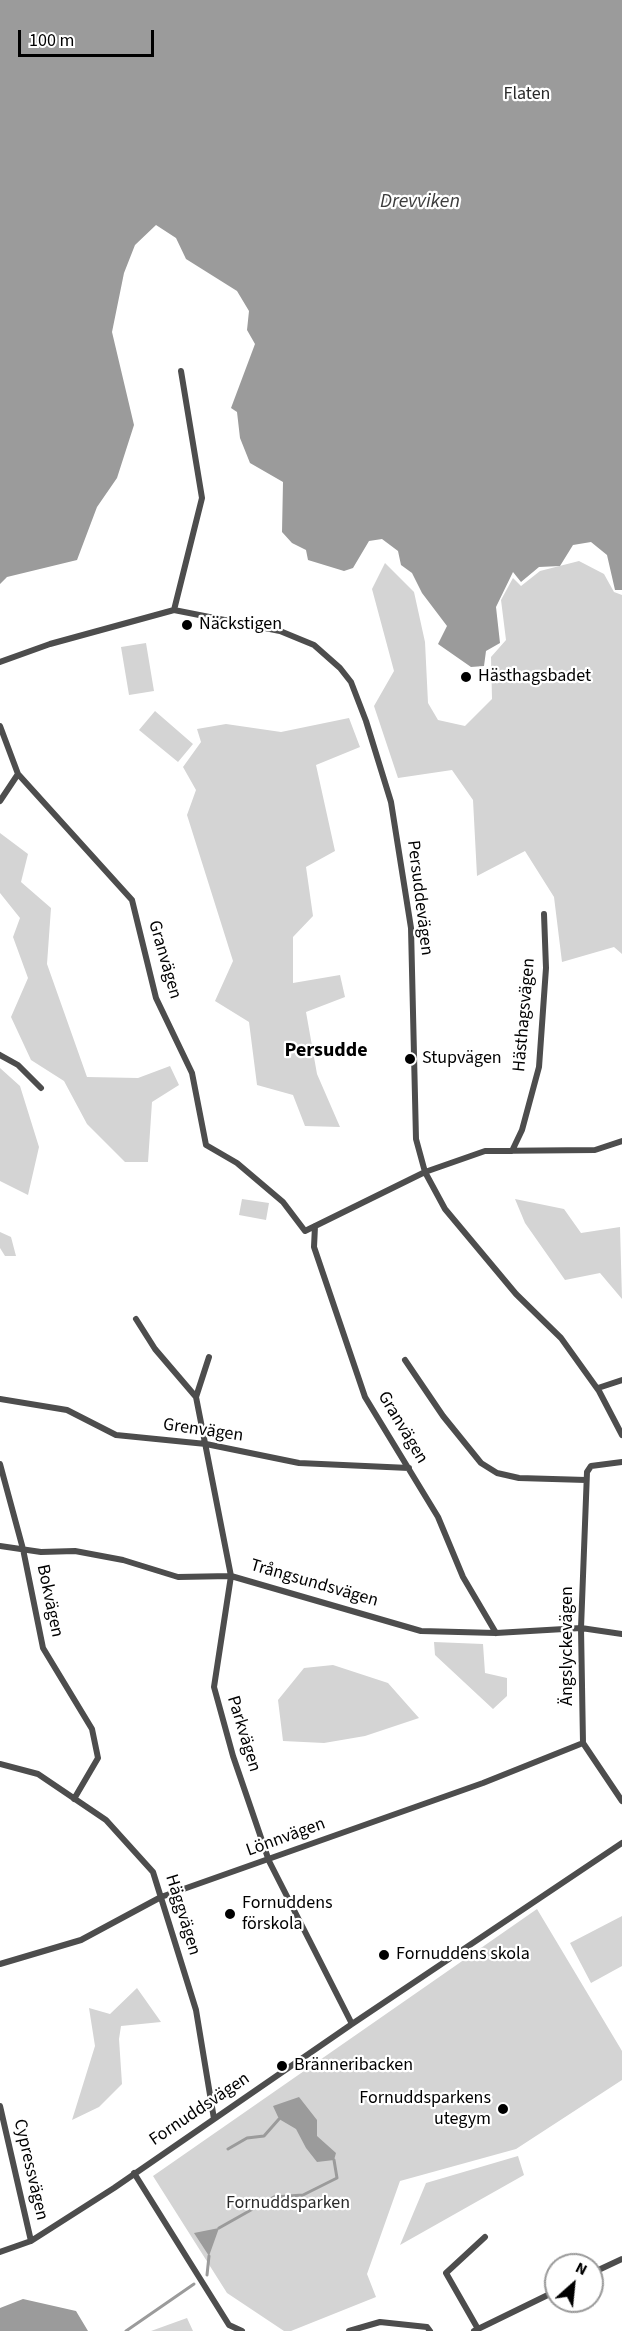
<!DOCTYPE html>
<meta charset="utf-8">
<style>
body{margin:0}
#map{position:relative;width:622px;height:2331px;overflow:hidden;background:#fff;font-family:"Source Sans 3",sans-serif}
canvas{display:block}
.north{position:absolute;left:544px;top:2253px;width:60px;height:60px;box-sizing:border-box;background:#fff;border:2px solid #999;border-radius:50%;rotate:27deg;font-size:16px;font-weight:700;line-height:24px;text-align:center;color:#000}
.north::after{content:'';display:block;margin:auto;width:21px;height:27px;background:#000;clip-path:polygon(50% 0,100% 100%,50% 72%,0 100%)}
.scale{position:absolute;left:18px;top:30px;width:136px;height:27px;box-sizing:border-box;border:3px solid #000;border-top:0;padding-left:8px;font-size:18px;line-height:21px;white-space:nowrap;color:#000;-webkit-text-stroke:4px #fff;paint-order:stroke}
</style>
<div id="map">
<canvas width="622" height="2331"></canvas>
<div class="north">N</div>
<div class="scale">100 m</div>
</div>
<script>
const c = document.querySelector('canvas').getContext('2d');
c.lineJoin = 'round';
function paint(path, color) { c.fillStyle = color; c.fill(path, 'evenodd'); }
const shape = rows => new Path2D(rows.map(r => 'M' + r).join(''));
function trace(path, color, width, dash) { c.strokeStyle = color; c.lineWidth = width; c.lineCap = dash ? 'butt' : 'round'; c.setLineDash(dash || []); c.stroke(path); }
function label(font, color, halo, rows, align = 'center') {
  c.font = font + ' "Source Sans 3",sans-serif'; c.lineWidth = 4.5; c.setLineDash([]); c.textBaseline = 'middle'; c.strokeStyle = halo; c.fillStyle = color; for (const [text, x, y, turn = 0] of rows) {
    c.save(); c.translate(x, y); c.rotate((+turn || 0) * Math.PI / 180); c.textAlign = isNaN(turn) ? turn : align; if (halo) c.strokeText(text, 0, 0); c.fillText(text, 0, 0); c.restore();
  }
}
const green = shape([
 [579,561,604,574,614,592,622,595,622,954,614,947,562,962,554,897,525,851,477,876,473,800,452,770,398,778,374,706,394,671,372,589,385,563,414,592,425,642,428,703,438,720,465,726,492,699,491,657,506,640,501,600,513,578,521,586,540,571],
 [146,643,154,691,129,695,121,647],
 [155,711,193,744,178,762,139,730],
 [349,718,360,747,316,765,335,851,306,867,313,916,293,937,293,983,340,975,345,997,306,1012,317,1074,340,1127,305,1126,293,1095,257,1085,249,1022,215,1001,233,961,187,815,196,790,183,767,201,742,197,729,226,724,281,732],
 [0,833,28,854,21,882,51,908,47,964,87,1077,138,1078,170,1066,179,1085,152,1102,148,1162,125,1162,87,1124,64,1081,31,1060,11,1017,28,978,13,937,20,918,0,893],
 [0,1068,20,1086,39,1147,28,1195,0,1181],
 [242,1199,269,1203,266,1220,239,1215],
 [515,1199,564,1209,581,1233,620,1227,622,1299,600,1273,565,1280,525,1223],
 [0,1232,11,1237,16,1256,5,1256,0,1248],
 [434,1642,483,1644,485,1673,507,1678,507,1696,493,1709,435,1655],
 [333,1665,388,1683,419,1718,365,1736,324,1743,283,1741,278,1700,304,1668],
 [537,1909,622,2051,622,2080,516,2149,400,2181,367,2274,376,2297,291,2331,284,2331,227,2293,153,2176],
 [622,1916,622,1966,591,1983,570,1943],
 [137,1988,161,2022,121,2026,119,2039,122,2084,99,2107,72,2120,95,2046,89,2008,110,2014],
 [518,2156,524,2175,400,2245,426,2183],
 [187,2318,193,2331,151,2331]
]);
const water = shape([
 [0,0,622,0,622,590,615,590,607,555,591,542,573,545,560,566,539,567,521,582,513,572,496,607,500,643,486,651,484,666,471,667,438,644,447,626,422,593,412,573,401,565,398,551,382,539,369,541,353,568,344,571,308,560,306,550,292,543,282,532,283,482,250,463,240,438,237,412,231,408,255,344,247,330,249,311,237,291,186,259,176,238,156,225,135,245,124,273,112,332,134,425,117,478,97,507,77,560,7,577,0,584],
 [299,2097,317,2120,317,2136,336,2153,334,2160,317,2162,306,2148,296,2129,279,2119,273,2106],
 [219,2228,209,2256,194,2233],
 [23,2299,76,2311,88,2331,0,2331,0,2308]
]);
const stream = shape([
 [228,2149,247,2138,264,2136,279,2119],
 [219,2228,274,2197,303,2195,337,2178,334,2160],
 [207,2275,209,2256],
 [126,2331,194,2284]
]);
const street = shape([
 [174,610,202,498,181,371],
 [0,662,50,644,174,610,280,631,314,645,340,668,351,682,366,721,391,802,411,928,416,1139,425,1172,445,1209,516,1294,561,1338,599,1391,622,1435],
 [0,726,18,774,132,900,156,998,192,1073,206,1145,237,1163,283,1202,305,1231,425,1172,485,1151,595,1150,622,1141],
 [0,801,18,774],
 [0,1055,18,1065,41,1088],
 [512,1151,522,1130,539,1067,546,968,544,914],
 [315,1226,314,1247,365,1397,438,1517,463,1577,496,1633],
 [136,1319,155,1349,196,1397],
 [209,1357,196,1397,231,1576,214,1687,233,1756,269,1861,352,2024],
 [405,1360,443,1416,481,1463,497,1473,519,1478,586,1480],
 [598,1388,622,1380],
 [0,1399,67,1410,116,1435,206,1444,299,1463,409,1468],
 [622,1462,591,1466,587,1472,581,1628,583,1743,622,1801],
 [0,1464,23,1549,43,1648,92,1729,98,1758,74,1799],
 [0,1546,41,1552,75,1551,123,1560,178,1577,231,1576,421,1631,496,1633,581,1628,622,1634],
 [0,1764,38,1774,106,1820,153,1872,196,2010,214,2119],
 [0,1964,81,1940,161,1897,483,1783,583,1743],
 [0,2106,31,2241],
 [134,2173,229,2325,242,2331],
 [0,2252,31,2241,114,2188,352,2024,622,1843],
 [592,2273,622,2259],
 [478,2329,446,2273,485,2237],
 [349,2331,380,2322,427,2327,430,2331],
 [474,2331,556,2291]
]);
const markers = [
 [187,625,6,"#000"],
 [466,677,6,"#000"],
 [410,1059,6,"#000"],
 [230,1914,6,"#000"],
 [384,1955,6,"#000"],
 [282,2066,6,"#000"],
 [503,2109,6,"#000"]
];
const parkNames = [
 ["Flaten",527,95],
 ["Fornuddsparken",288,2204]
];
const poiNames = [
 ["Näckstigen",199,625],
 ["Hästhagsbadet",478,677],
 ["Stupvägen",422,1059],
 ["Fornuddens",242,1904],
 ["förskola",242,1925],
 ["Fornuddens skola",396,1955],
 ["Bränneribacken",294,2066],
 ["Fornuddsparkens",491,2099,"right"],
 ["utegym",491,2120,"right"]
];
const streetNames = [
 ["Persuddevägen",419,898,83],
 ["Granvägen",164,960,74],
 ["Hästhagsvägen",525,1015,-85],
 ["Granvägen",402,1428,59],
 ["Grenvägen",203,1431,8],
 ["Trångsundsvägen",314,1584,16],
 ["Bokvägen",49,1601,78],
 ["Ängslyckevägen",568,1646,-90],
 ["Parkvägen",243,1734,73],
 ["Lönnvägen",286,1838,-20],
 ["Häggvägen",182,1915,73],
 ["Fornuddsvägen",200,2110,-34],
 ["Cypressvägen",30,2170,77]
];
const waterNames = [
 ["Drevviken",420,203]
];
const neighbourhoodNames = [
 ["Persudde",326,1052]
];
paint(green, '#d4d4d4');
paint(water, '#9b9b9b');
trace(stream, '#9b9b9b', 3);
trace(street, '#4d4d4d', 6);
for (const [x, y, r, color] of markers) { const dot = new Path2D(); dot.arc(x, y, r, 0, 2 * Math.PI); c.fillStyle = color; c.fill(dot); trace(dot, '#fff', 2); }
label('18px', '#2b2b2b', '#fff', parkNames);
label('18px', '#000', '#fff', poiNames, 'left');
label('18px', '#000', '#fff', streetNames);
label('italic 20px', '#3c3c3c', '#fff', waterNames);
label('bold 20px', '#000', '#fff', neighbourhoodNames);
</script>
